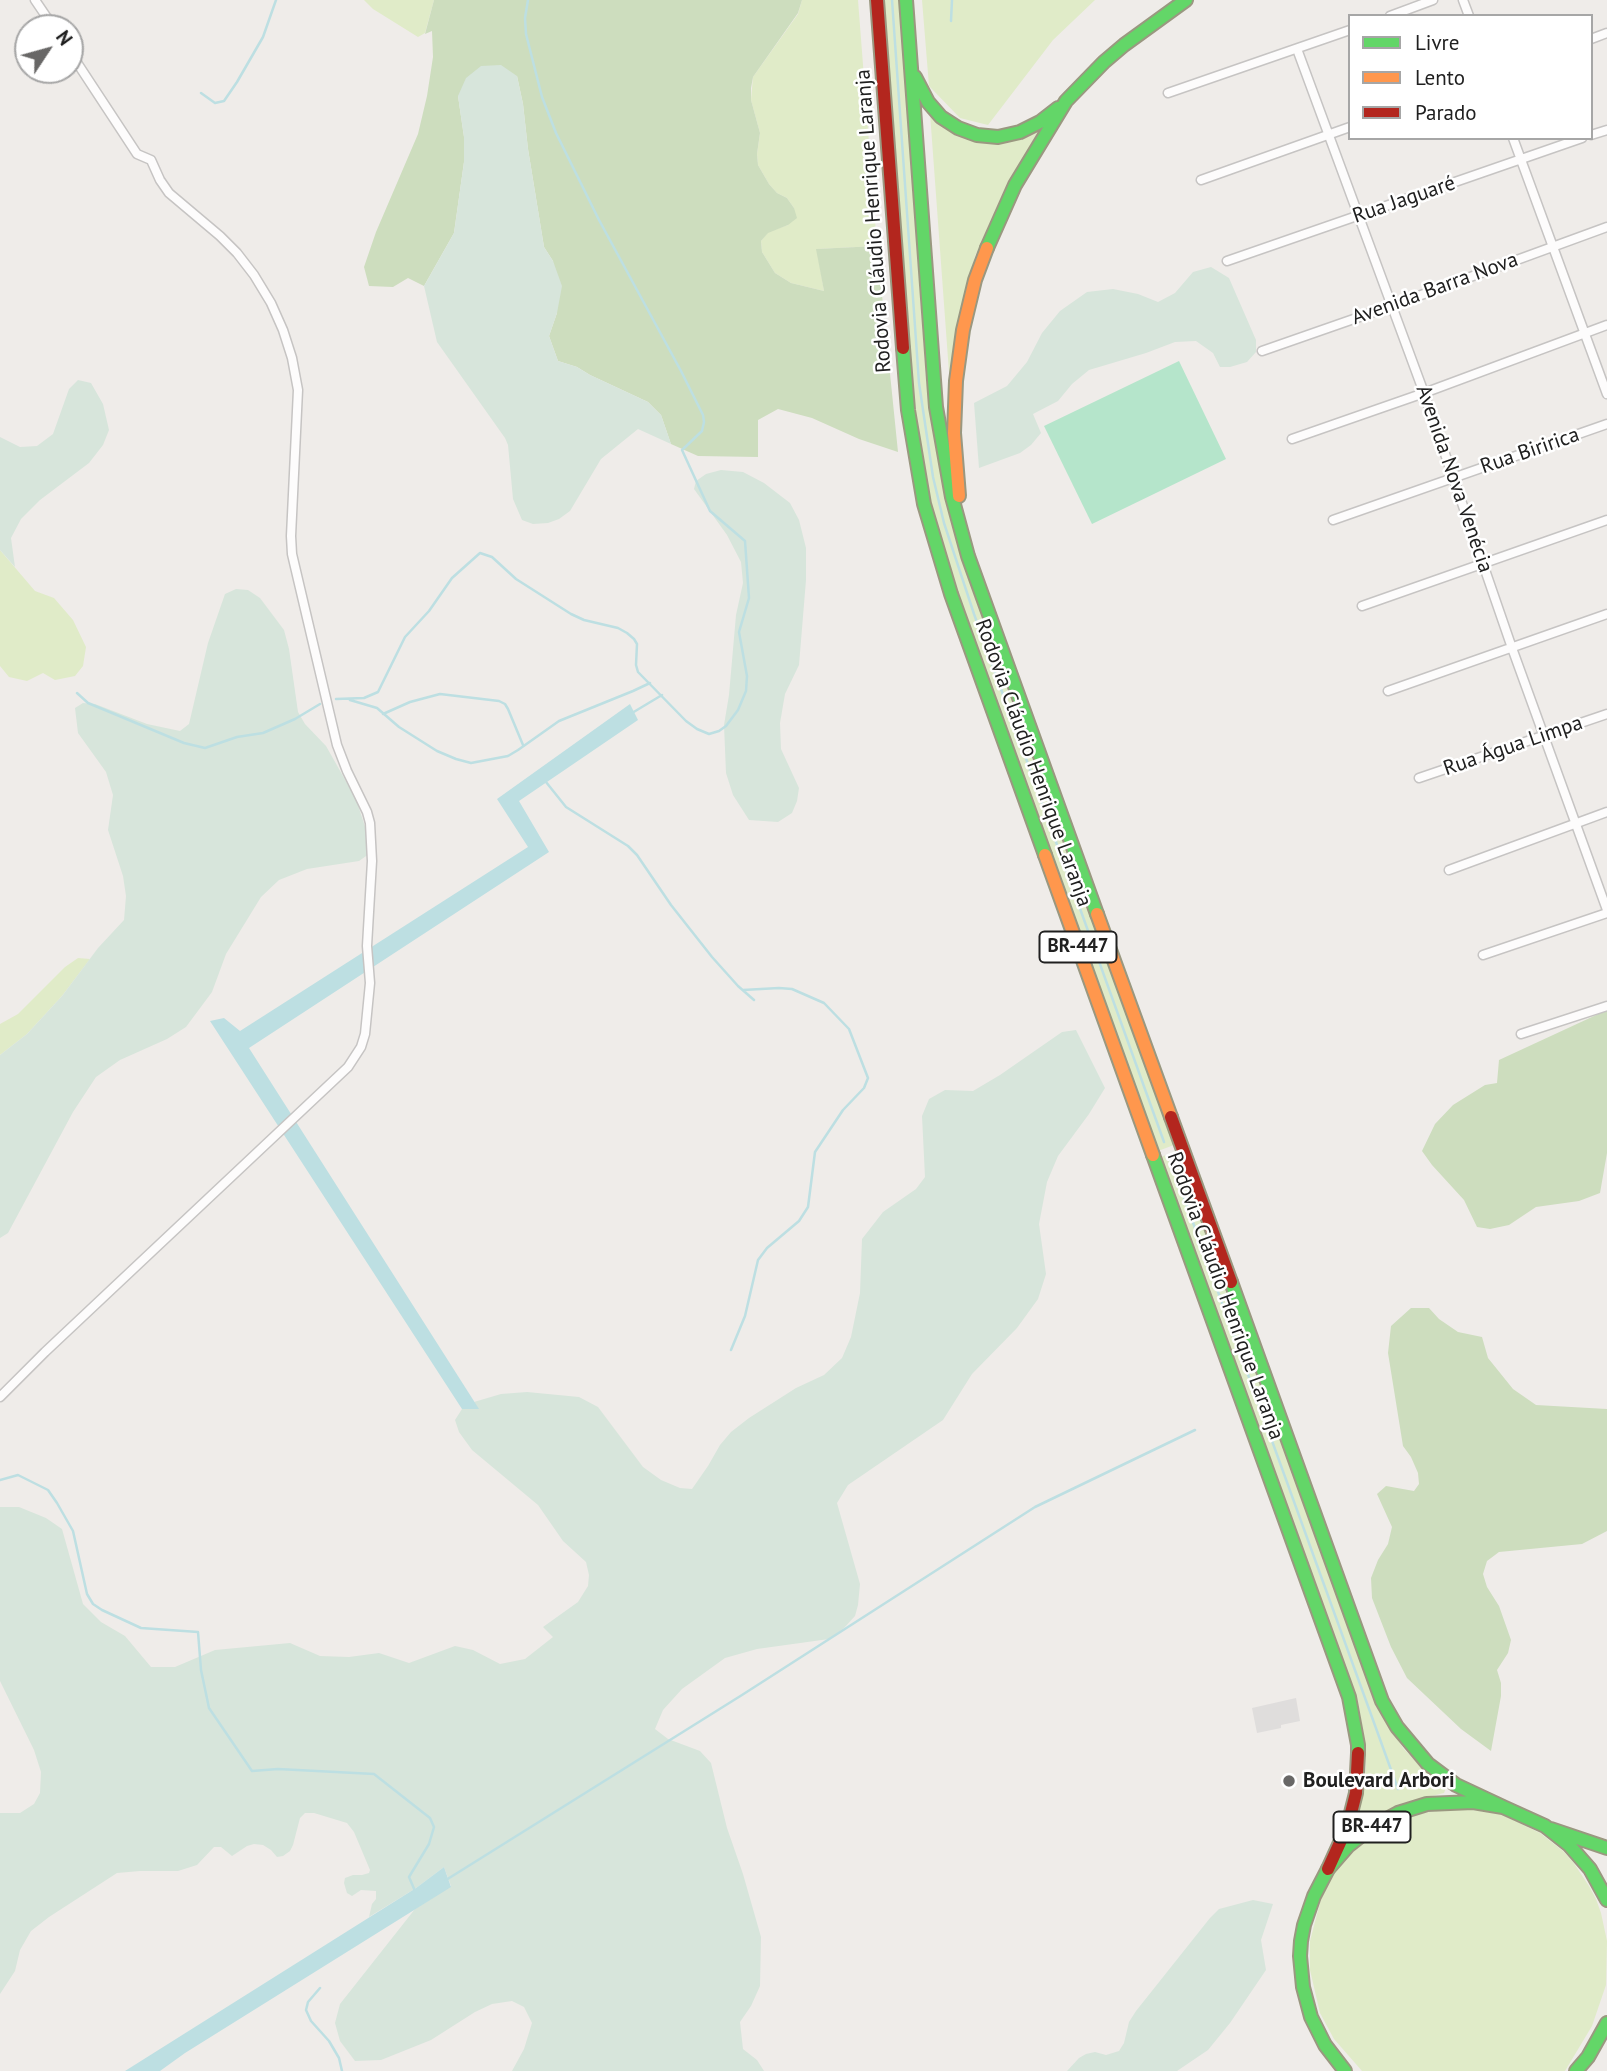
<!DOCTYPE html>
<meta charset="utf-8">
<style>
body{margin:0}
#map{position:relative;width:1607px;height:2071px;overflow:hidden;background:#efece9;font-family:"PT Sans",sans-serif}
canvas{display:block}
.legend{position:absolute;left:1348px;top:14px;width:245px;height:126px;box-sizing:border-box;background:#fff;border:2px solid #a6a6a6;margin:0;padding:9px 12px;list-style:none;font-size:21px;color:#202020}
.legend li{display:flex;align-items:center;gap:14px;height:35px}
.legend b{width:35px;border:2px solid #a6a6a6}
.north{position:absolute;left:14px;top:14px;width:70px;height:70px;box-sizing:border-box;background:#fff;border:2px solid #a6a6a6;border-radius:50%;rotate:54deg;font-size:19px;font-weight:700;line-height:28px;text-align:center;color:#202020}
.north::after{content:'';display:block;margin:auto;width:24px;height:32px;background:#686766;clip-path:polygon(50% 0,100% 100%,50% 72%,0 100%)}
</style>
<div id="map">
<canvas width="1607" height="2071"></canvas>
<ul class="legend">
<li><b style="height:9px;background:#63d668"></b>Livre</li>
<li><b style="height:9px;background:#ff974d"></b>Lento</li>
<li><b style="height:9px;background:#b3261e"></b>Parado</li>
</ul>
<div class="north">N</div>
</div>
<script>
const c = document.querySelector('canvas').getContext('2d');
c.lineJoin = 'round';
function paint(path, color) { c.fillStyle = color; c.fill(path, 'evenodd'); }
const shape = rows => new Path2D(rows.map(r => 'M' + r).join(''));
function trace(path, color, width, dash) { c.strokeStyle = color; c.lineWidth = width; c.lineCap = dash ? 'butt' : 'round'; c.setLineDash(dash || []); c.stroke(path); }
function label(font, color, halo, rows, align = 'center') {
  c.font = font + ' "PT Sans",sans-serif'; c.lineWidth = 5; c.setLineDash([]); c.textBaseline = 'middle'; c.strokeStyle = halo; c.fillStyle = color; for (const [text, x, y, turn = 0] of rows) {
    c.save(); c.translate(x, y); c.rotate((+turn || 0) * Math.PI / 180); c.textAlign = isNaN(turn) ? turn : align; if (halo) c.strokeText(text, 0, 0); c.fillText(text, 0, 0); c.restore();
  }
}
const grass = shape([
 [364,0,434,0,425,33,418,37,373,9],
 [802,0,858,0,877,246,817,249,824,291,791,283,775,273,762,252,761,241,768,232,788,225,794,208,787,198,777,193,769,184,758,165,757,154,760,133,751,100,753,77,798,14],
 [882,0,899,0,926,378,934,439,946,499,973,587,1174,1145,1158,1151,957,593,930,503,913,410],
 [922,0,1095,0,1053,40,988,125,960,118,929,86],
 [930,113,1000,142,1022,138,1042,129,1005,189,975,256,957,323,950,386],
 [0,550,35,591,54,598,73,620,86,647,83,666,75,676,55,680,43,673,27,681,9,677,0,666],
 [78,958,90,959,62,996,27,1034,0,1055,0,1024,18,1014,65,967],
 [1176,1151,1376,1705,1403,1748,1423,1769,1446,1788,1444,1793,1403,1803,1365,1824,1360,1823,1358,1819,1366,1767,1364,1736,1359,1708,1161,1157],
 [1458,1808,1501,1814,1540,1833,1563,1851,1573,1862,1589,1886,1596,1899,1601,1913,1607,1941,1606,1985,1592,2026,1565,2071,1362,2071,1334,2039,1320,2013,1310,1970,1310,1941,1321,1899,1334,1874,1343,1862,1364,1841,1388,1825,1415,1814]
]);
const forest = shape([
 [434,0,802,0,798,13,753,77,751,88,751,100,760,133,757,154,758,165,769,184,777,193,787,198,794,208,797,218,788,225,768,233,761,241,762,252,775,273,791,283,824,291,816,249,877,246,898,452,859,439,812,418,778,409,758,420,758,457,698,456,671,444,661,415,648,402,590,375,577,367,558,361,549,336,557,313,553,261,544,247,528,149,523,104,517,76,458,96,464,137,464,162,454,233,424,286,408,278,393,287,369,286,364,267,376,232,418,134,427,96,433,57,432,31,425,34],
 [1607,1010,1607,1153,1600,1193,1579,1201,1536,1207,1509,1225,1490,1229,1477,1227,1464,1200,1432,1165,1422,1151,1435,1124,1453,1105,1485,1085,1497,1083,1499,1060],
 [1411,1308,1429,1308,1439,1319,1458,1332,1482,1337,1488,1358,1513,1389,1536,1405,1607,1409,1607,1531,1582,1544,1499,1552,1487,1561,1483,1574,1487,1587,1499,1606,1511,1640,1508,1653,1497,1670,1501,1683,1501,1696,1491,1751,1461,1729,1407,1678,1391,1647,1372,1598,1371,1578,1378,1560,1388,1544,1392,1527,1377,1494,1386,1486,1414,1491,1419,1484,1418,1473,1411,1457,1403,1446,1388,1353,1391,1326]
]);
const wetland = shape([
 [501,65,517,76,523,104,528,149,544,247,553,261,562,286,557,313,549,336,558,361,577,367,590,375,648,402,661,415,671,444,638,429,601,459,570,511,559,519,548,523,533,524,522,520,513,499,508,445,505,438,437,342,424,286,454,233,464,162,464,137,458,96,466,78,481,66],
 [1211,267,1229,278,1256,340,1256,352,1247,362,1230,367,1220,367,1213,353,1196,341,1175,342,1146,353,1089,370,1072,384,1058,401,1033,414,1041,433,1031,445,1020,453,979,468,974,403,1007,386,1027,362,1042,333,1060,311,1087,292,1113,289,1138,294,1158,302,1175,293,1193,272],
 [78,380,91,383,103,404,109,430,103,445,89,463,40,500,21,519,11,538,15,567,0,550,0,437,20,447,37,446,53,434,69,389],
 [721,470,743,472,764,483,790,503,799,520,806,548,806,580,799,665,785,694,780,723,781,749,799,788,797,801,792,813,778,822,749,820,733,795,726,773,724,725,729,695,736,615,743,583,741,562,727,535,694,489,696,481,706,474],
 [236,589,248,590,260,598,284,630,289,649,298,712,305,724,326,746,356,799,370,842,369,854,359,861,307,869,279,880,261,897,226,954,212,992,186,1027,167,1039,120,1060,96,1077,73,1112,8,1233,0,1238,0,1055,27,1034,62,996,98,948,124,920,126,896,123,876,108,830,113,795,106,772,78,733,75,708,83,703,95,704,147,724,180,731,189,724,208,643,225,594],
 [1076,1030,1105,1088,1089,1114,1058,1156,1047,1182,1039,1224,1046,1274,1038,1299,1017,1328,972,1374,943,1420,848,1485,837,1503,860,1584,858,1605,855,1616,844,1628,829,1639,757,1649,725,1658,682,1689,663,1710,655,1729,668,1739,700,1751,711,1763,727,1828,743,1874,761,1937,760,1986,751,2006,740,2022,743,2049,757,2060,764,2071,512,2071,524,2049,532,2023,524,2007,512,2001,492,2004,475,2012,431,2040,381,2060,355,2061,340,2041,335,2023,340,2004,415,1909,451,1886,444,1867,416,1888,369,1917,372,1904,376,1899,376,1891,361,1890,352,1896,347,1893,344,1883,345,1878,353,1875,362,1875,369,1873,370,1870,354,1832,347,1823,314,1813,305,1813,300,1818,293,1845,290,1851,283,1856,277,1857,271,1850,263,1845,254,1844,247,1846,232,1856,221,1847,214,1847,197,1865,178,1871,140,1871,117,1873,49,1917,31,1931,20,1950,15,1971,0,1994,0,1813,20,1813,34,1804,40,1793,41,1772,34,1750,0,1681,0,1507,19,1507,46,1518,62,1529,83,1604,101,1622,125,1636,151,1667,175,1667,215,1650,290,1643,320,1656,349,1657,379,1653,409,1663,455,1646,473,1650,500,1664,525,1659,553,1637,543,1627,578,1602,588,1586,589,1575,586,1562,563,1541,538,1505,472,1450,459,1432,455,1420,462,1409,478,1409,474,1402,501,1394,527,1392,579,1397,598,1407,643,1467,661,1480,680,1488,692,1489,708,1466,720,1445,731,1432,749,1418,796,1388,824,1375,842,1358,851,1337,860,1293,862,1239,883,1212,916,1189,925,1177,922,1116,929,1099,945,1090,973,1091,1000,1075,1062,1032],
 [1253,1900,1273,1904,1261,1940,1266,1970,1230,2023,1208,2050,1177,2071,1067,2071,1079,2058,1086,2054,1095,2052,1106,2055,1119,2051,1124,2043,1129,2022,1136,2011,1210,1918,1219,1909]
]);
const pitch = shape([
 [1179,361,1226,459,1092,524,1044,426]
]);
const parking = shape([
 [1296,1698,1300,1721,1281,1725,1281,1728,1257,1733,1252,1708]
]);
const water = shape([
 [630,704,638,720,519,801,549,852,249,1048,479,1409,462,1409,210,1021,224,1018,240,1031,528,847,497,799],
 [444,1867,451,1887,185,2053,160,2071,125,2071,416,1888]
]);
const stream = shape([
 [892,0,919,383,933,477,944,523,974,614,1164,1142],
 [951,21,952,0],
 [201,93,215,103,224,101,237,82,263,37,276,0],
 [77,693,88,703,184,743,205,748,237,737,263,733,295,719,320,704],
 [336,699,364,698,378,692,405,637,429,611,452,578,480,553,492,557,516,579,571,614,584,620,618,628,627,633,634,639,637,644,636,665,638,672,686,721,697,729,709,734,719,731,726,726,738,710,746,691,747,676,739,632,749,598,745,541,710,511,682,450,702,431,704,422,703,415,681,371,599,220,556,133,542,97,526,34,525,18,528,0],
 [350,700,377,708,399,727,437,751,456,759,471,763,508,756,518,750,559,721,633,691,650,683],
 [632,713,662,695],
 [383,714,410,702,440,694,499,701,505,704,508,709,523,745],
 [546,782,566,807,628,846,637,855,671,905,712,957,738,986,754,1000],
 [1170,1159,1398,1789],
 [731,1350,745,1316,758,1260,767,1248,799,1221,808,1207,815,1152,843,1110,864,1088,868,1078,849,1029,824,1003,792,989,779,988,743,990],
 [0,1480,18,1475,48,1490,57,1503,73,1531,87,1594,93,1604,102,1610,141,1628,198,1632,201,1670,209,1708,252,1771,278,1769,374,1774,430,1818,434,1827,429,1844,409,1877,415,1891],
 [446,1880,742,1695,1035,1507,1195,1430],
 [320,1988,308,2002,306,2010,311,2021,329,2041,339,2058,342,2071]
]);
const street = shape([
 [35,0,54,28],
 [1463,0,1469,16],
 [1390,16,1433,0],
 [1591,39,1607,33],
 [1297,49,1424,393,1512,648,1607,910],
 [1168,93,1350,30],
 [1591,135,1607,130],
 [1513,138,1607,394],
 [1201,180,1350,127],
 [1227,261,1582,138],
 [1262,351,1391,306,1607,227],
 [1292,439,1424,393,1607,325],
 [1333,520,1607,424],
 [1362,606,1607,520],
 [1388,691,1607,614],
 [1419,778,1607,714],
 [1449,870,1607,812],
 [1483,955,1607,913],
 [1521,1034,1607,1006],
 [0,1397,45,1352,348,1067,361,1047,365,1034,370,983,367,946,372,861,370,823,367,812,347,771,337,745,292,554,291,536,298,390,292,358,283,330,271,303,254,275,237,253,220,236,169,193,160,180,151,160,137,154,70,52]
]);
const fast = shape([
 [906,0,936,407,952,497,968,556,1097,914],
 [915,77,928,102,941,117,958,128,977,135,998,137,1020,132,1040,122,1058,108],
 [1066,101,1104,62,1124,45,1186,0],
 [987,248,1015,185,1066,101],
 [903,348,908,410,924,504,951,594,1045,855],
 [1153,1155,1349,1697,1358,1745,1358,1753],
 [1231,1282,1382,1701,1397,1727,1428,1764,1456,1785,1503,1807],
 [1551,1829,1607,1848],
 [1345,2071,1325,2045,1311,2017,1303,1987,1300,1956,1301,1941,1304,1925,1314,1896,1328,1869,1348,1846,1372,1827,1398,1813,1427,1804,1473,1802,1503,1807,1545,1826,1569,1845,1590,1869,1607,1900],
 [1576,2071,1588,2057,1607,2023]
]);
const slow = shape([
 [959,496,954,433,956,381,963,330,975,280,987,248],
 [1045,855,1153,1155],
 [1097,914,1171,1117]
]);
const jam = shape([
 [877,0,903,348],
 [1171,1117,1231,1282],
 [1328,1869,1348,1825,1356,1793,1358,1753]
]);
const markers = [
 [1289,1781,7,"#686766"]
];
const shields = [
 [1078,947,77],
 [1372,1827,77]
];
const shieldNames = [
 ["BR-447",1078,947],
 ["BR-447",1372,1827]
];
const streetNames = [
 ["Rua Jaguaré",1404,200,-19],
 ["Rodovia Cláudio Henrique Laranja",874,221,-94],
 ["Avenida Barra Nova",1435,289,-20],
 ["Rua Biririca",1530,451,-19],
 ["Avenida Nova Venécia",1454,479,71],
 ["Rua Água Limpa",1513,746,-19],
 ["Rodovia Cláudio Henrique Laranja",1033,763,70],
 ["Rodovia Cláudio Henrique Laranja",1225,1296,70]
];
const poiNames = [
 ["Boulevard Arbori",1303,1781]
];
paint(grass, '#e0ebc8');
paint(forest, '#cdddbe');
paint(wetland, '#d7e5db');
paint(pitch, '#b5e5cb');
paint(parking, '#dfdddc');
paint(water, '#bddfe2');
trace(stream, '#bddfe2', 2.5);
trace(street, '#c6c4c3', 11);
trace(fast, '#9a9880', 16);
trace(slow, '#9a9880', 16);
trace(jam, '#9a9880', 16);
trace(street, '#fdfcfc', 8);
trace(fast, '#63d668', 12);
trace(slow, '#ff974d', 12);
trace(jam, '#b3261e', 12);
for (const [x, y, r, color] of markers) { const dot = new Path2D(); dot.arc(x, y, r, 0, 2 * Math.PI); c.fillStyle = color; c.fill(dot); trace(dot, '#fff', 2.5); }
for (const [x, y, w] of shields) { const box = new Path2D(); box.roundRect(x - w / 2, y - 15.5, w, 31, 5); c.fillStyle = '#fff'; c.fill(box); trace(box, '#202020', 2); }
label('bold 19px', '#202020', null, shieldNames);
label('21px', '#202020', '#fff', streetNames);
label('bold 21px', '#202020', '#fff', poiNames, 'left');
</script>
